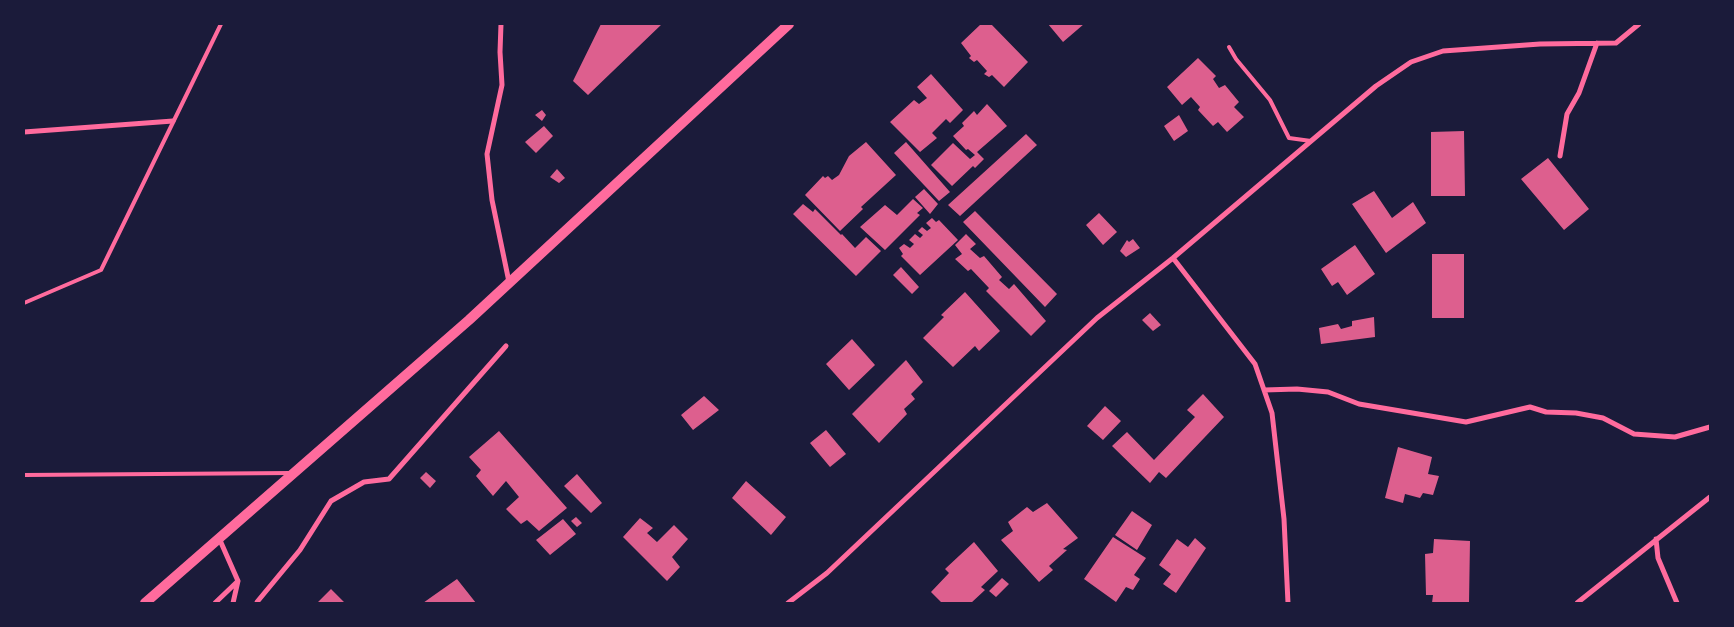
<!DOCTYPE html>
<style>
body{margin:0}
#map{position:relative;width:1734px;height:627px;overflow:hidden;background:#1b1b3a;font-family:"DejaVu Sans",sans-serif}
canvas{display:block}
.frame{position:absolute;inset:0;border:25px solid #1b1b3a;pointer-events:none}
</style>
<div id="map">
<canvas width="1734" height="627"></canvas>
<div class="frame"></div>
</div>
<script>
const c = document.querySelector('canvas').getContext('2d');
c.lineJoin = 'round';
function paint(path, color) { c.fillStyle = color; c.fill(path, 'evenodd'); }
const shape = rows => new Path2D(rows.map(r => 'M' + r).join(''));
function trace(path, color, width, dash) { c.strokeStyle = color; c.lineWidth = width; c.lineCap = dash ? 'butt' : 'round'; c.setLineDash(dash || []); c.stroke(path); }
const building = shape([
 [601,24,662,24,588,95,573,81],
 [981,24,991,24,1028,62,1004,87,992,75,989,77,984,74,987,71,977,60,974,62,969,58,971,56,961,43],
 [1048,24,1084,24,1063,42],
 [1198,58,1216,76,1213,79,1219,88,1225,85,1239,102,1234,107,1244,117,1227,132,1218,122,1213,126,1198,110,1200,107,1191,97,1182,105,1167,87],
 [931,74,963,110,950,123,946,119,932,133,937,138,920,152,890,122,914,100,919,104,927,98,917,87],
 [987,104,1007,126,977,152,984,159,975,168,973,166,952,186,931,165,953,143,970,159,975,155,968,149,966,150,953,136,964,126,962,123,974,111,977,115],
 [542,110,546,115,542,121,535,115],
 [1179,115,1188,131,1174,141,1164,126],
 [544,126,553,136,536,153,525,142],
 [1464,131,1465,196,1431,196,1431,132],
 [1026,134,1037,145,960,216,948,205],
 [866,142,896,175,861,207,863,209,840,231,805,195,823,176,825,178,828,176,832,180,839,175,849,156],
 [906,142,950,192,939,201,894,153],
 [1548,158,1589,209,1564,230,1521,179],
 [557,169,565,178,559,183,550,177],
 [924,189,938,204,930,214,915,197],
 [1374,191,1392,218,1413,202,1426,223,1386,253,1352,204],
 [913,199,923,208,917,213,920,215,885,250,860,227,885,205,897,215],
 [803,204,813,212,815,209,841,235,842,234,855,248,866,237,881,251,856,276,793,214],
 [975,211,1057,294,1045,307,963,222],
 [1099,213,1117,232,1103,245,1086,225],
 [932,218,936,222,939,220,958,240,920,275,901,256,903,254,899,248,904,244,910,248,914,244,909,240,915,234,920,238,923,235,918,231,922,227,927,231,931,228,926,223],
 [966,234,976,244,970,249,980,258,984,256,1002,277,999,280,1009,289,1014,284,1046,321,1031,336,986,291,989,288,971,269,968,271,955,259,962,254,955,245],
 [1133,239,1140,248,1126,257,1120,251,1127,240,1129,242],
 [1355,245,1375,274,1347,295,1338,282,1332,286,1321,269],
 [1432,254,1464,254,1464,318,1432,318],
 [901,267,919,287,912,294,893,275],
 [965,292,1000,331,979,351,975,346,953,367,923,338,944,317,941,315],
 [1150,313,1161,325,1153,331,1142,320],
 [1374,317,1375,337,1321,344,1319,328,1338,324,1341,329,1352,326,1352,321],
 [852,339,875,365,849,390,826,364],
 [906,360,923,382,911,394,915,399,904,409,907,414,879,443,852,414],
 [1203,394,1224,417,1166,478,1159,472,1150,483,1112,446,1127,432,1154,460,1195,417,1187,410],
 [704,396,719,410,693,430,681,415],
 [1105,406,1121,421,1103,440,1087,426],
 [826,430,846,454,830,467,810,443],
 [499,431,567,508,539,531,527,520,521,524,506,509,519,497,506,481,493,496,476,476,481,470,469,457],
 [1398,447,1432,457,1428,474,1439,476,1433,495,1423,493,1420,498,1405,494,1403,503,1385,498],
 [426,472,436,481,430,488,420,478],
 [577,474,602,503,591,513,564,486],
 [746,481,786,517,771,535,732,498],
 [1047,503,1078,538,1063,549,1067,550,1049,566,1053,570,1039,582,1001,540,1013,531,1008,522,1027,507,1033,512],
 [1132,511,1152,525,1137,550,1115,535],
 [576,517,582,523,577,527,571,521],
 [640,518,653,528,647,533,657,542,674,525,688,539,672,557,680,567,667,581,623,537],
 [563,519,576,534,550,555,536,540],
 [1113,537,1146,558,1134,575,1140,579,1133,590,1126,587,1116,602,1084,579],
 [1195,538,1206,548,1176,593,1163,584,1171,574,1159,565,1177,539,1188,547],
 [1434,539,1470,541,1469,603,1432,603,1433,595,1426,595,1425,554,1433,553],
 [974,542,998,571,981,587,985,590,971,603,942,603,931,592,949,573,945,569],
 [1002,578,1009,584,996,597,989,591],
 [457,579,476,603,423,603,430,598],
 [331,589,345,603,317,603]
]);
const service = shape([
 [1229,47,1236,59,1270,100,1289,138,1311,141],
 [24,303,101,270,221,24],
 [24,475,291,473]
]);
const minor = shape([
 [501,24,500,52,502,85,487,154,492,200,509,282],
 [24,132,173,121],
 [1560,156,1567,114,1579,93,1597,43],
 [1173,258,1255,364,1272,413,1284,519,1288,603],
 [1264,390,1297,389,1328,392,1359,404,1466,422,1530,407,1546,412,1576,413,1603,418,1634,434,1675,437,1710,427],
 [219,538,238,581,233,603],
 [1656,539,1658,558,1677,603],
 [257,602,300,550,331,501,364,482,389,479,506,346],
 [215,603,238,581],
 [788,603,827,573,1097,318,1173,258,1376,86,1411,62,1443,51,1540,44,1616,43,1639,24],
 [1577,603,1710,497]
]);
const secondary = shape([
 [145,603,469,320,789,24]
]);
paint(building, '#dd5f8e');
trace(service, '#ff6b9d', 4);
trace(minor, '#ff6b9d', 5);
trace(secondary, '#ff6b9d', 10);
</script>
